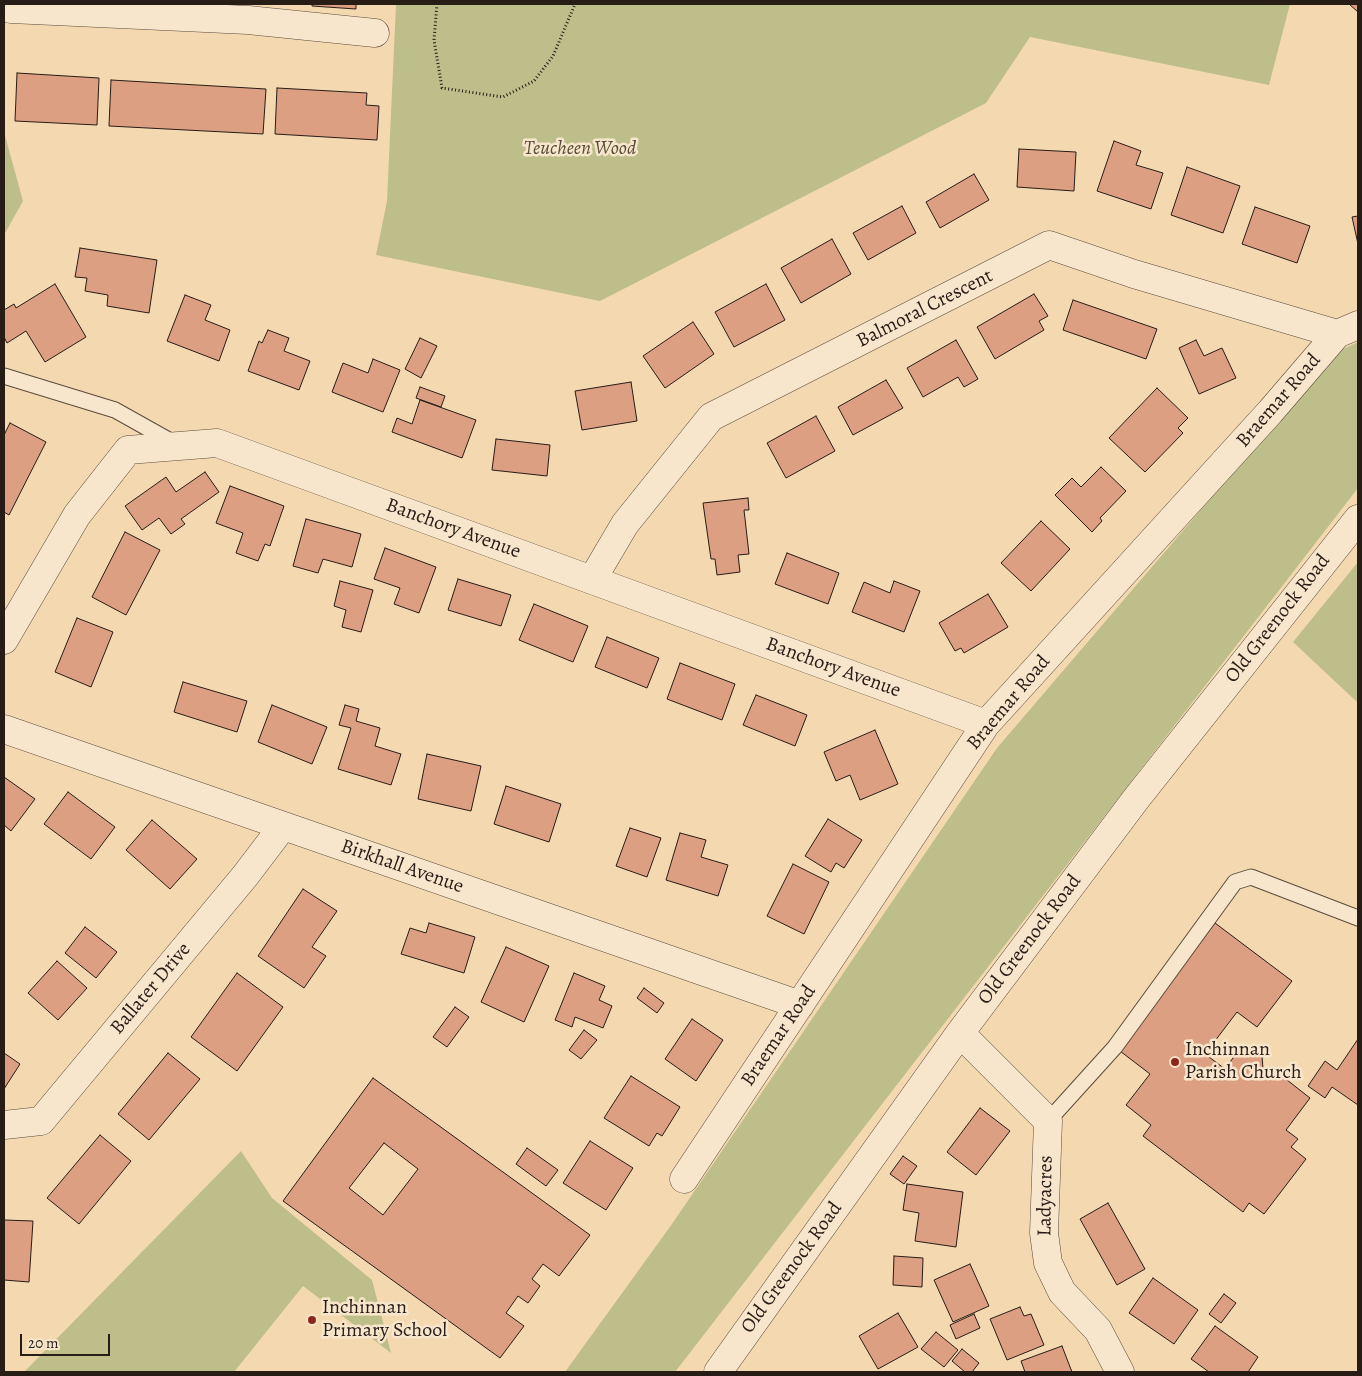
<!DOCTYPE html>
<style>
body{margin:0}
#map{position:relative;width:1362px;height:1376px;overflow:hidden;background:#f4d8b0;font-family:Alegreya,serif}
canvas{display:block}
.frame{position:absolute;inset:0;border:5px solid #271c16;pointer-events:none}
.scale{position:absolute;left:20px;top:1334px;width:90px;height:22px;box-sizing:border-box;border:2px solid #271c16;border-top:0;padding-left:6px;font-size:15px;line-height:18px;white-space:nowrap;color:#271c16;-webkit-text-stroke:4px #f8e6cc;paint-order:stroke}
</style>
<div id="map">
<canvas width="1362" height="1376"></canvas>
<div class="frame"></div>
<div class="scale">20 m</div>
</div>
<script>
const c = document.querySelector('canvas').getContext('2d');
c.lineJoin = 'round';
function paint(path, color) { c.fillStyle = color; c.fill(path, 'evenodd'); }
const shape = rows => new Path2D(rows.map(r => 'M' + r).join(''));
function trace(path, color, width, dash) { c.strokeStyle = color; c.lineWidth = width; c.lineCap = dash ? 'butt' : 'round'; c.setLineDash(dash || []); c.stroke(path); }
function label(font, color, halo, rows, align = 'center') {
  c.font = font + ' Alegreya,serif'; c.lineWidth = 5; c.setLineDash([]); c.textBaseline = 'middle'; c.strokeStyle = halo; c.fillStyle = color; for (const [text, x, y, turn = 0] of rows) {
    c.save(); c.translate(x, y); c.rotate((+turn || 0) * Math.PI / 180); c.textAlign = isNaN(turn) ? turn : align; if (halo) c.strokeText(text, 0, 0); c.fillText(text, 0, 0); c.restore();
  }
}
const green = shape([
 [396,4,1290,4,1269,85,1030,37,986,103,600,301,376,255,387,201],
 [4,132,23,201,4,235,4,131],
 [1358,342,1358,488,675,1372,565,1372,672,1224,997,748,1335,353],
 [1358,562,1358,703,1293,642],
 [241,1151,272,1198,372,1280,391,1353,303,1286,234,1372,24,1372]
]);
const building = shape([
 [312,4,356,4,356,9,312,6,312,4],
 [1349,4,1358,4,1358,12,1349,4],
 [17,73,99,78,97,125,15,121,17,73],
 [111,80,266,89,263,134,109,126,111,80],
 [277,88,367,93,366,105,379,106,377,140,275,134,277,88],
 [1114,141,1141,151,1136,165,1163,173,1151,209,1097,191,1114,141],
 [1019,149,1076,152,1074,191,1017,187,1019,149],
 [1187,167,1240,186,1223,233,1171,215,1187,167],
 [974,174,989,200,940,228,926,202,974,174],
 [902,206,916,233,868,260,853,233,902,206],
 [1255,207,1310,226,1297,263,1242,244,1255,207],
 [1358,216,1358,244,1352,217,1358,216],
 [832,239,851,274,801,303,781,268,832,239],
 [80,248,157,260,149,313,107,306,108,295,85,291,87,278,75,277,80,248],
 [55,284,86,337,45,362,26,331,7,343,4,337,4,310,14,304,16,308,55,284],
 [766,284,785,320,734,347,715,312,766,284],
 [1034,294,1048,316,1039,321,1044,330,995,359,977,327,1034,294],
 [185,295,211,305,205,320,230,330,219,361,167,341,185,295],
 [1073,300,1157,329,1146,359,1063,330,1073,300],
 [693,322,714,354,665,388,643,356,693,322],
 [268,330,289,338,284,351,310,361,299,390,248,371,259,341,262,343,268,330],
 [420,338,437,346,421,378,405,369,420,338],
 [956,340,978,379,964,387,958,377,923,397,907,368,956,340],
 [1196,340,1204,356,1222,348,1236,378,1199,394,1179,348,1196,340],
 [373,359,400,370,383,412,332,392,343,363,368,373,373,359],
 [886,380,903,408,853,435,838,407,886,380],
 [631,382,637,421,582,430,575,391,631,382],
 [420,387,445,396,441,407,416,398,420,387],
 [1157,388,1188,418,1178,428,1183,433,1145,472,1109,438,1157,388],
 [420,400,476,420,462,458,392,432,397,418,412,424,420,400],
 [816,416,835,451,786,478,767,443,816,416],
 [10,423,46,442,9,515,4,512,4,435,10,423],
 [496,439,550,445,547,476,492,470,496,439],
 [1101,467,1126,491,1100,518,1102,521,1092,532,1055,495,1072,478,1081,487,1101,467],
 [205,472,219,492,181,519,185,524,171,534,159,518,142,530,125,506,166,477,176,492,205,472],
 [230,486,284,506,270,546,265,544,258,561,236,553,243,533,216,523,230,486],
 [748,498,749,510,744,510,749,554,738,555,740,572,717,575,715,559,711,559,703,503,748,498],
 [306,519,361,534,352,567,323,559,318,573,293,566,306,519],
 [1041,521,1070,549,1031,591,1001,563,1041,521],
 [125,532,160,550,126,615,92,597,125,532],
 [385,548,436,567,419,613,394,604,400,588,374,579,385,548],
 [787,553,839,573,828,604,775,584,787,553],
 [458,579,511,595,501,626,448,610,458,579],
 [340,581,373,590,361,632,342,627,346,610,334,606,340,581],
 [894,581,920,591,904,632,852,612,864,582,890,593,894,581],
 [988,594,1008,627,964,653,961,648,955,651,939,623,988,594],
 [534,604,588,626,573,662,519,640,534,604],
 [77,618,113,632,91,687,55,672,77,618],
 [607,637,659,658,647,688,595,667,607,637],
 [680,663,735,684,722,720,667,699,680,663],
 [183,682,247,701,237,732,174,712,183,682],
 [756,695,807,715,795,746,743,725,756,695],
 [272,705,327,727,312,764,258,742,272,705],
 [345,705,359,709,356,721,380,728,375,746,401,754,391,785,338,769,351,728,339,725,345,705],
 [875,730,898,784,860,800,850,775,836,781,824,752,875,730],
 [427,754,481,766,471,811,418,799,427,754],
 [4,777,35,799,11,831,4,825,4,777],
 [506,786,561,804,549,842,494,824,506,786],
 [68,792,115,827,91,859,44,824,68,792],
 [828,819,862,840,844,868,836,863,831,872,805,856,828,819],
 [152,820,197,859,170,889,126,850,152,820],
 [630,828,661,838,647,877,616,866,630,828],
 [680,833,706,840,701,857,728,865,718,896,666,880,680,833],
 [793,864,829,882,804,934,767,916,793,864],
 [303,889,337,911,312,947,326,956,304,988,258,956,303,889],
 [429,923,475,937,464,973,401,954,410,928,426,933,429,923],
 [1215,923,1292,981,1257,1027,1237,1012,1205,1054,1225,1069,1238,1051,1251,1048,1262,1055,1263,1070,1271,1075,1273,1069,1310,1098,1286,1130,1298,1139,1291,1147,1306,1159,1264,1214,1249,1203,1243,1212,1143,1136,1151,1125,1126,1105,1150,1074,1120,1051,1215,923],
 [85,927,117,952,96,978,65,953,85,927],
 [506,947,549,966,524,1022,481,1002,506,947],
 [57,961,87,988,58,1020,28,993,57,961],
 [237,973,283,1007,237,1071,191,1037,237,973],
 [574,973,605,986,599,1000,612,1006,603,1028,575,1017,572,1027,555,1020,574,973],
 [644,988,664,1003,657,1013,637,998,644,988],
 [455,1007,469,1017,447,1047,433,1037,455,1007],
 [692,1019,723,1040,696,1081,665,1059,692,1019],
 [584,1030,597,1040,581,1059,569,1050,584,1030],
 [1358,1039,1358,1105,1332,1087,1325,1098,1308,1086,1325,1061,1337,1070,1358,1039],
 [4,1053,20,1064,4,1089,4,1053],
 [168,1053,200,1079,149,1140,118,1114,168,1053],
 [631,1076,680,1107,662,1136,657,1133,649,1146,604,1118,631,1076],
 [373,1078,590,1235,559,1276,543,1264,532,1279,540,1286,528,1303,518,1296,506,1313,524,1326,500,1358,283,1201,373,1078],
 [384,1143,418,1169,383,1215,349,1188,384,1143],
 [980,1108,1010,1131,976,1175,947,1152,980,1108],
 [100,1135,131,1161,79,1224,47,1198,100,1135],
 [590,1141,633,1168,606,1210,563,1183,590,1141],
 [527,1148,558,1170,546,1186,516,1164,527,1148],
 [903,1156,917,1166,904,1184,890,1174,903,1156],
 [907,1184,963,1192,956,1247,915,1241,919,1213,903,1210,907,1184],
 [1108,1203,1145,1269,1117,1285,1080,1219,1108,1203],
 [4,1220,33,1221,29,1282,4,1280,4,1220],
 [894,1256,923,1258,922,1287,893,1285,894,1256],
 [970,1264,989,1306,953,1322,934,1280,970,1264],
 [1153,1278,1198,1310,1174,1344,1129,1313,1153,1278],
 [1224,1294,1236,1303,1221,1323,1209,1314,1224,1294],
 [1020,1307,1024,1316,1031,1314,1044,1345,1007,1360,990,1319,1020,1307],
 [898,1313,918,1347,878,1369,859,1336,898,1313],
 [974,1314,980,1328,956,1339,950,1325,974,1314],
 [1215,1326,1258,1357,1248,1372,1209,1372,1191,1359,1215,1326],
 [936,1332,958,1350,944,1367,921,1349,936,1332],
 [1062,1346,1072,1372,1025,1372,1021,1361,1062,1346],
 [962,1349,979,1363,972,1372,965,1372,952,1361,962,1349]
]);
const path = shape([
 [437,4,434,40,442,88,503,97,534,81,553,56,575,4]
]);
const service = shape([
 [4,376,115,410,174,443],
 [1048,1121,1115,1047,1235,882,1251,877,1358,918]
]);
const minor = shape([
 [11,9,248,20,375,33],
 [592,580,625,524,711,417,1049,245,1134,274,1337,334],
 [4,640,77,515,128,450,217,443,986,724],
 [4,729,800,1005],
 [960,1033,1048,1121,1044,1233,1048,1263,1062,1292,1098,1330,1120,1372],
 [4,1125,41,1121,245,876,283,826],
 [684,1179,986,724,1270,412,1337,334,1358,325],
 [718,1372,960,1033,1136,799,1358,519]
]);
const markers = [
 [1175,1062,5,"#8f2418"],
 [312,1320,5,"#8f2418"]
];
const parkNames = [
 ["Teucheen Wood",580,149]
];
const streetNames = [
 ["Balmoral Crescent",925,309,-27],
 ["Braemar Road",1279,401,-49],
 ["Banchory Avenue",453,529,20],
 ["Old Greenock Road",1278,619,-52],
 ["Banchory Avenue",833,668,20],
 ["Braemar Road",1009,703,-50],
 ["Birkhall Avenue",402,867,19],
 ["Old Greenock Road",1030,940,-53],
 ["Ballater Drive",151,989,-50],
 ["Braemar Road",779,1036,-56],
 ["Ladyacres",1046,1196,-89],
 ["Old Greenock Road",792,1268,-54]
];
const poiNames = [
 ["Inchinnan",1185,1050],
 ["Parish Church",1185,1073],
 ["Inchinnan",322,1308],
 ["Primary School",322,1331]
];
paint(green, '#bebe8a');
paint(building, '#dc9f81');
trace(building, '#271c16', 1);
trace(service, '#5a4b3c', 17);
trace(minor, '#5a4b3c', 29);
trace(path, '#271c16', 3, [1, 2.5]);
trace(service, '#f8e6cc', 15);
trace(minor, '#f8e6cc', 28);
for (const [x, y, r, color] of markers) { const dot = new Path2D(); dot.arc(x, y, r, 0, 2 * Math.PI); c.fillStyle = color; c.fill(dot); trace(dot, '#f8e6cc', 2); }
label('italic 20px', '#544d39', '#f8e6cc', parkNames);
label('20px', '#271c16', '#f8e6cc', streetNames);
label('20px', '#271c16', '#f8e6cc', poiNames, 'left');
</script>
